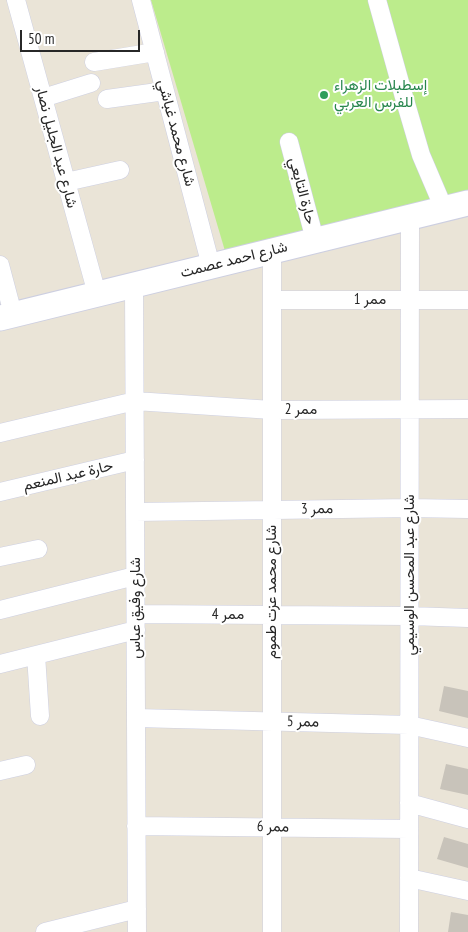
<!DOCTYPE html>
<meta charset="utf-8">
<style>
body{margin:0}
#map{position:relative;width:468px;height:932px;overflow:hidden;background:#eae4d7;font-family:"PT Sans Narrow",sans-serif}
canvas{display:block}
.scale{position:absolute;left:20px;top:30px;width:120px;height:22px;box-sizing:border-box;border:2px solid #272727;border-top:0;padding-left:6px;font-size:15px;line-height:18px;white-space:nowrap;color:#272727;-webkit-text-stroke:4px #fff;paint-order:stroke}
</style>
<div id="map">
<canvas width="468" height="932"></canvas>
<div class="scale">50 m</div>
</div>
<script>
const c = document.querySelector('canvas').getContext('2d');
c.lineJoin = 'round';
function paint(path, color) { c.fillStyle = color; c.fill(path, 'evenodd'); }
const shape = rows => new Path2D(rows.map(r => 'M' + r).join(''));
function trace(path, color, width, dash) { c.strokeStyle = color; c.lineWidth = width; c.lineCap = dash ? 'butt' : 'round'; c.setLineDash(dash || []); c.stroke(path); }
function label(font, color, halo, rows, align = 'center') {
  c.font = font + ' "PT Sans Narrow",Vazirmatn,sans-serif'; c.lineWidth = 4; c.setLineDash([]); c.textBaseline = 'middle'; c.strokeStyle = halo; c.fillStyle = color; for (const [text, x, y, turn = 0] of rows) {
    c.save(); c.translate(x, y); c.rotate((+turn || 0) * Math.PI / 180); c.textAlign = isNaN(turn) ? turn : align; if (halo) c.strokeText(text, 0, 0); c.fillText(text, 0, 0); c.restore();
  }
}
const pitch = shape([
 [151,0,468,0,468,191,225,251]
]);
const building = shape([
 [444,686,468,691,468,718,439,711],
 [446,764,468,769,468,795,440,789],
 [444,837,468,844,468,868,437,859],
 [451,912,468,915,468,932,448,932]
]);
const street = shape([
 [16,0,97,294],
 [141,0,211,266],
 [377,0,404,97,421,155,444,209],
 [94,62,155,52],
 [43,98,91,83],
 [107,99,165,91],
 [289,142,315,240],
 [66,182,120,170],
 [0,265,13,314],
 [134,285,137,932],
 [272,300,468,300],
 [0,433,135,401,272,410,468,409],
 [0,492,135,460],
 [135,512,410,508,468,509],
 [0,557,38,549],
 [0,610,135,576],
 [136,614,410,616,468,618],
 [36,655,40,716],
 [0,664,136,630],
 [136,718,409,725,468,738],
 [0,771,26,765],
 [409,803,468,819],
 [136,826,409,829],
 [409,878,468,891],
 [45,932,137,909],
 [272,932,272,251],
 [409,932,410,217]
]);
const secondary = shape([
 [0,318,468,203]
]);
const markers = [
 [324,95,5,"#2e9e5b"]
];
const leisureNames = [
 ["إسطبلات الزهراء",334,86],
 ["للفرس العربي",334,103]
];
const streetNames = [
 ["شارع محمد غباشي",176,133,75],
 ["شارع عبد الجليل نصار",56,147,75],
 ["حارة التابعي",302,191,75],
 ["شارع احمد عصمت",234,260,-14],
 ["ممر 1",370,300],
 ["ممر 2",301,410],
 ["حارة عبد المنعم",68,476,-13],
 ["ممر 3",317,509,-1],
 ["شارع عبد المحسن الوسيمي",410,575,-90],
 ["شارع محمد عزت طموم",272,592,-90],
 ["شارع وفيق عباس",136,608,-90],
 ["ممر 4",228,615],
 ["ممر 5",303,722,1],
 ["ممر 6",273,827,1]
];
paint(pitch, '#bcec8c');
paint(building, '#c8c3ba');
trace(street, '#cdcfe1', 19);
trace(secondary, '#cdcfe1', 27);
trace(street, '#fff', 18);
trace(secondary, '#fff', 25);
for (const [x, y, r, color] of markers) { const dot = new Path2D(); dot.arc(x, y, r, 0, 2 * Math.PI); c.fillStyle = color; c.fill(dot); trace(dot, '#fff', 2); }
label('15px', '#27864d', '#fff', leisureNames, 'left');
label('15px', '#272727', '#fff', streetNames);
</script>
